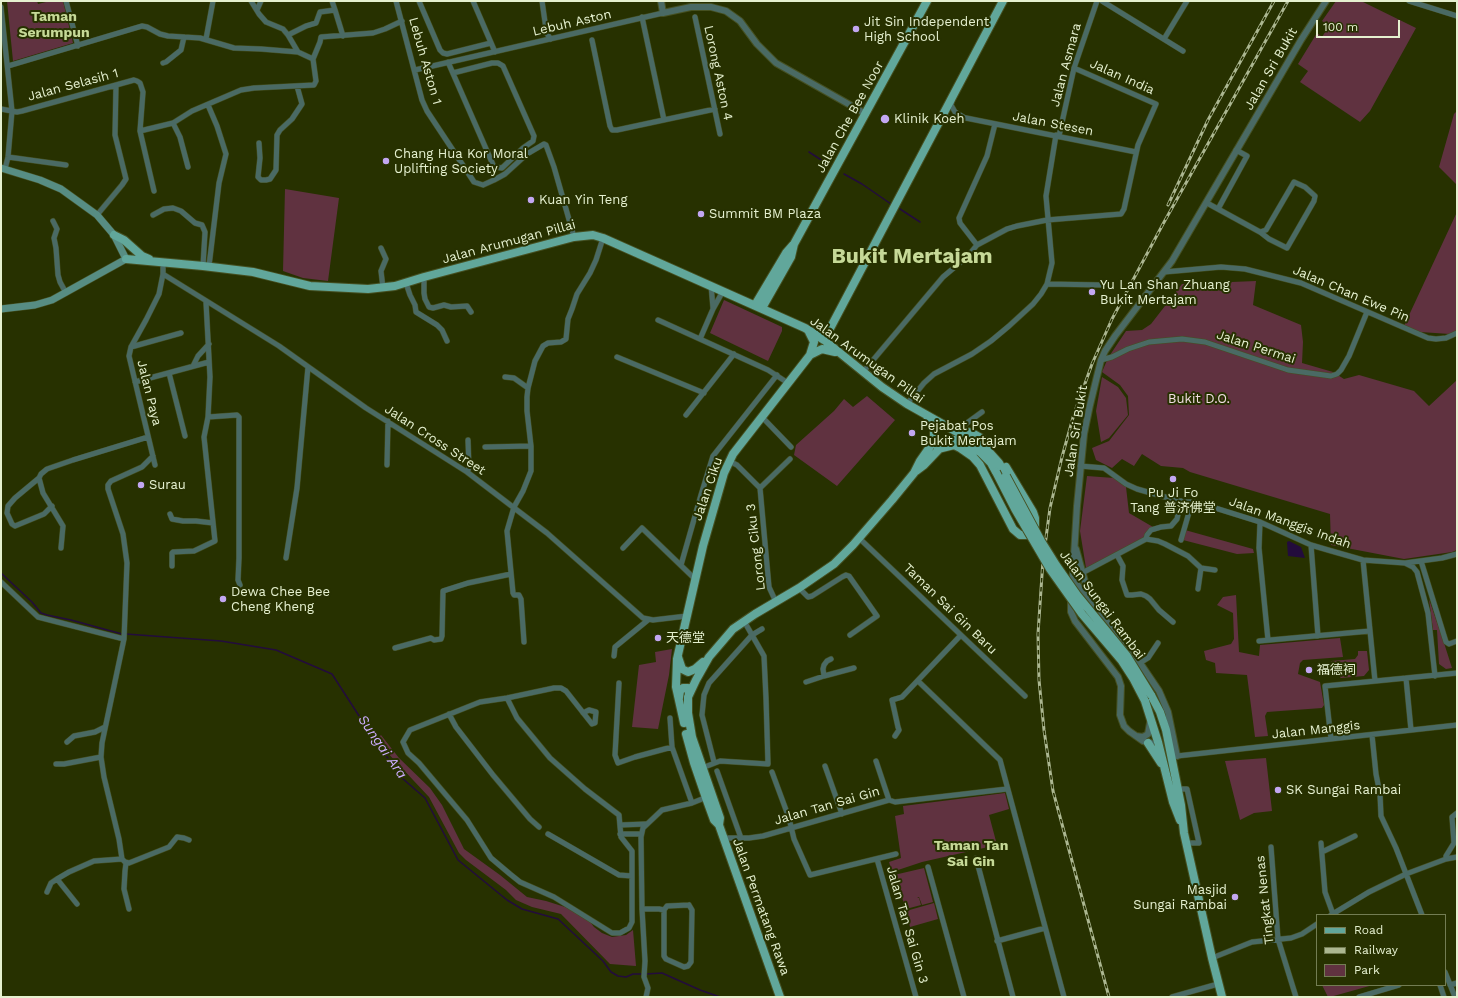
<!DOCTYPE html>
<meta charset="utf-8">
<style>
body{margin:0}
#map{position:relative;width:1458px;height:998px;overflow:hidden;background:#273100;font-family:"Work Sans",sans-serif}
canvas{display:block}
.frame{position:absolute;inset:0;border:2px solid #e5f0cf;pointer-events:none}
.legend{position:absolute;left:1316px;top:914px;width:130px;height:72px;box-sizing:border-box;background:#273100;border:1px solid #737d53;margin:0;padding:5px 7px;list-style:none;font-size:12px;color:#e5f0cf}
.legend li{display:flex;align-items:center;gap:8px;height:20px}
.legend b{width:20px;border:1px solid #737d53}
.scale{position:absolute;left:1316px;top:20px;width:84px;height:18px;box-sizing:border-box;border:2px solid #e5f0cf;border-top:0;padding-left:5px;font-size:12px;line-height:14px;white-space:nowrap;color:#e5f0cf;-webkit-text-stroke:3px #273100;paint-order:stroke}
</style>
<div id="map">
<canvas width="1458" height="998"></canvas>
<div class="frame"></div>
<ul class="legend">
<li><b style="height:5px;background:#61a79b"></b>Road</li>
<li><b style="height:5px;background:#acb791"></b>Railway</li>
<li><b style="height:11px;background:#603240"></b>Park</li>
</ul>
<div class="scale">100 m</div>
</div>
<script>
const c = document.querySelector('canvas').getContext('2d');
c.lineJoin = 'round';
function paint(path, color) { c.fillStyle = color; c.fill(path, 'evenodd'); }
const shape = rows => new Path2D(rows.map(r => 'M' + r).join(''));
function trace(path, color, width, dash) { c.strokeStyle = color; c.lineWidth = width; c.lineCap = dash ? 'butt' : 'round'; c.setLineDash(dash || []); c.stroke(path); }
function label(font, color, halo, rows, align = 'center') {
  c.font = font + ' "Work Sans","Noto Sans SC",sans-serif'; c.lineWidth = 4; c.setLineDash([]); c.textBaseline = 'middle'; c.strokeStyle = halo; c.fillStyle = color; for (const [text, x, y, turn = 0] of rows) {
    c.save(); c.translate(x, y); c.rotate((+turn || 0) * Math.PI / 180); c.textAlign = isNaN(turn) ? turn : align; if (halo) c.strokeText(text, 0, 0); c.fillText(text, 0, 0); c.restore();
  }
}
const green = shape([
 [7,1,37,1,38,4,50,1,63,1,73,43,13,61],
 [1336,1,1361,1,1416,28,1370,111,1360,122,1300,82,1308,71,1298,64,1317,33,1322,37,1329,26,1322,21],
 [1456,112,1457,113,1457,185,1439,167,1454,114],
 [285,189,339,198,328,281,303,278,283,271],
 [1457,212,1457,331,1450,334,1420,332,1404,326],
 [1256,281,1253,305,1301,325,1303,342,1302,363,1333,372,1344,379,1359,375,1414,391,1429,406,1457,380,1457,550,1452,552,1404,559,1331,545,1330,514,1190,472,1183,468,1161,466,1142,454,1134,466,1122,459,1112,468,1096,460,1092,448,1109,441,1129,415,1128,396,1120,385,1102,372,1108,358,1126,331,1142,330,1151,324,1182,284],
 [724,300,782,327,782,331,768,361,710,333],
 [1102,377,1118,387,1126,398,1128,415,1109,438,1101,442,1096,411],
 [867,396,895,420,837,486,794,455,796,445,834,411,844,399,853,407],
 [1087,476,1114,478,1126,487,1129,513,1153,527,1146,533,1145,538,1086,568,1080,531],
 [1185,530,1253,549,1254,553,1237,554,1183,540],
 [1236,595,1239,652,1259,656,1260,645,1340,638,1343,657,1303,660,1300,663,1298,674,1320,682,1324,705,1322,708,1267,712,1265,716,1268,736,1255,737,1247,675,1216,673,1215,663,1206,660,1204,651,1231,644,1234,639,1233,613,1217,605,1223,597],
 [1429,599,1445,646,1452,668,1446,669,1439,664,1437,630,1433,630],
 [672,649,669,675,658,729,632,727,639,665,656,662,655,652],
 [1358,651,1367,651,1369,670,1364,676,1341,678,1335,672,1338,669,1331,661,1355,659,1358,655],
 [381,735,399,758,430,788,442,805,464,849,500,875,527,897,546,901,565,907,587,918,594,927,602,933,612,937,626,935,633,930,636,966,610,964,561,914,532,907,516,900,506,890,466,860,459,853,429,797,383,748,378,738],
 [1266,758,1272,811,1254,813,1240,820,1225,761],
 [1005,793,1009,809,989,815,997,845,922,862,892,872,889,862,901,858,895,816,904,814,903,806],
 [924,868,933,902,922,905,919,897,917,898,919,898,921,905,906,909,894,875],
 [934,903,938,919,910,927,906,911],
 [1322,985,1373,985,1330,997,1328,997]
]);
const water = shape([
 [1289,541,1301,547,1305,558,1288,556,1287,542]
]);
const stream = shape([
 [809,152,829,165],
 [844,174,862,184,891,204],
 [900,209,920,222],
 [1,573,32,602,41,613,47,615,71,620,122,634],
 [126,634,221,641,276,650,332,674,374,739,402,778,425,798,458,860,507,900,522,909,558,919,603,961,611,972,618,976,626,977,633,974,642,974],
 [646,974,662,973,700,990,720,997]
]);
const minor = shape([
 [66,1,78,46],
 [251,1,259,14,266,22,283,29,288,35,298,52],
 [332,1,335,10],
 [396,1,422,100,427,111,474,182,483,185,494,180,505,174,527,154,544,144,546,145,554,167,574,237],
 [419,1,440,50,443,53,447,54,491,43],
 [473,1,495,52],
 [542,1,546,29,547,34,551,39],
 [1102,1,1183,51],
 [1409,1,1457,16],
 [1,7,12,111,8,157,5,169],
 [257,10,261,1],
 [642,17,664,120],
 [695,17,720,134],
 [288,35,306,26,316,23,320,12,335,10,343,36],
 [206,39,213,1],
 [1164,39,1187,1],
 [592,40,610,126,612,130,617,130,715,109],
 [448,62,494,167,502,168,523,148,533,141,534,136,503,66,498,63,492,63,453,73],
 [163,63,166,62,181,50,184,37],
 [8,66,142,26,147,27,160,34,168,36,200,38,234,48,261,49,298,52,313,59],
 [415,70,663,13],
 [952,101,951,105,955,112,965,118],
 [208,105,217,126,226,154,219,183,209,266],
 [1,109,17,112,22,111,116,85,134,80,137,81,140,83,143,92,140,131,154,191],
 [941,120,946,118,966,118,1136,152],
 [173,123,180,137,188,167],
 [140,131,173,123,192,111,241,90,254,88,314,85,316,81,313,59,320,42,321,37,373,33,385,29,402,21],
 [1059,136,1074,68,1097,1],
 [259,143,260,158,258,177,261,180,266,180,270,179,276,170,277,135,280,130,292,119,302,104,297,86],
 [8,157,66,165],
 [1207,203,1260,232,1266,230,1294,182,1305,187,1315,196,1314,201,1287,248,1269,239,1260,232],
 [1218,209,1247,156,1236,150],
 [97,215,122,185,126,179,115,135,116,85],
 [153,215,164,209,173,208,181,211,195,223,202,225,205,232,203,266],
 [53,221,57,229,54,238,56,248,58,275,60,282,66,293],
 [977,245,960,223,959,218,987,156,995,124],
 [381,248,386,259,381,271,383,288],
 [1164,272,1221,267,1245,269,1301,283,1428,338,1436,339,1446,338,1457,333],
 [163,274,279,346,366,408,467,472,547,533,643,618,653,620,687,616],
 [424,277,424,293,425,299,429,307,433,308,444,305,451,307,467,306,471,312],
 [406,283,410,295,415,305,416,312,437,325,442,330,447,341],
 [1047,284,1104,285],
 [711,285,713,308],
 [658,320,768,370,788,383],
 [700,339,713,309,723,291],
 [131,347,181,333],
 [617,357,704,393],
 [1101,360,1112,357,1128,349,1149,342,1182,339,1205,342,1288,370,1331,376,1337,374,1341,370,1349,356,1367,312],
 [193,366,198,356,209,344],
 [863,372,943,277,968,256,977,245,1007,229,1017,226,1047,220,1121,214,1124,209,1138,145,1156,104,1074,68],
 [169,373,185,436],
 [505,377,514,378,528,388],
 [135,382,209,362],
 [907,404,924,383,934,374,972,354,991,341,1009,326,1033,304,1041,294,1047,284,1052,263,1046,196,1056,135],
 [686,415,734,354],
 [208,417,237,415,239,417,239,558,238,580,240,585],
 [762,417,791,447],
 [956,431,982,412],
 [485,447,531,446],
 [729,461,737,465,760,488],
 [155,465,129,356,131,347,146,320,159,294,163,274,163,262],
 [387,465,388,421],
 [1080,466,1104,468,1126,484,1137,489,1183,502,1196,502,1260,522,1311,545,1328,550,1363,560,1405,563,1413,567,1417,572,1428,613,1435,676],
 [467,472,469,468,468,440],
 [39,478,15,498,8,506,7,513,12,524,15,526,44,514,52,506],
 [760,488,769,587,776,602],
 [760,488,790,459],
 [170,514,172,519,183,521,196,521,213,523],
 [1260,522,1259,548,1268,640],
 [859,538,1025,696],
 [1146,539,1158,541,1165,544,1188,556,1201,568,1215,570],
 [1181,540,1192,502],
 [1311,545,1318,636],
 [61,548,63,526,43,493,39,478,41,474,47,469,73,460,148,437],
 [623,548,642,528,695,579],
 [1117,555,1123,566,1122,580,1127,595,1132,595,1141,594,1146,596,1150,599,1159,610,1173,622],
 [286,558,297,488,308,367],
 [1363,560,1375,681],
 [1421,561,1446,642,1449,644,1457,641],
 [1405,563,1442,558,1457,554],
 [681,565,701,495,713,456,777,375],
 [172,566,172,553,173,552,194,551,215,541,204,437,208,417,210,377,206,302],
 [1082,573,1146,539,1147,535,1151,530,1161,527,1171,526,1177,519,1181,501],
 [1,582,38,617,124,639],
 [799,588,808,597,812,596,842,577,846,575,849,576,877,616,850,635],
 [1198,589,1201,568],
 [1259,641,1370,631],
 [524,642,521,599,519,595,514,595,513,593,507,531,514,507,523,491,531,471,531,446,527,411,527,397,528,388,535,361,543,346,548,343,561,342,566,339,568,319,572,309,577,294,590,273,596,260,603,238],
 [395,648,431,638,434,640,441,639,442,636,443,591,468,583,511,574],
 [614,656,615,647,648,620],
 [1140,663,1148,658,1158,643],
 [824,676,823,669,824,665,827,661,831,659],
 [1406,678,1411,730],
 [918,681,1000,760,1064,997],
 [806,682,824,676,854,668],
 [619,683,615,755,618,763,635,757,672,747],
 [507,698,517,718,550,758,585,789,619,815,621,837,632,851,632,922,629,928,620,933,612,933,554,897,520,882,510,874,491,858,467,820,419,763,408,753,403,742,410,730,480,702,507,698,554,688,561,688,566,691,592,724,595,723,596,712,589,710,583,713],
 [449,714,456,727,493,775,530,819,539,827],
 [670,718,672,747,692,803],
 [1372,735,1376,774,1380,794,1381,816,1396,848,1422,915],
 [895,736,899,730,898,727,892,700,902,697,961,635],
 [1331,739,1325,686,1457,673],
 [67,742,74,736,95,732,105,727],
 [1177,756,1457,725],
 [876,761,889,800],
 [714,762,702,715,704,695,709,683,752,635,762,629],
 [56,764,64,764,101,757],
 [825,766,842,814],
 [702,768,720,761,768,764,766,698,764,656,744,621],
 [717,771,741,838],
 [772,772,789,818,794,839,810,875,896,854],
 [1181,789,1187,789,1199,843,1187,843],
 [620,825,646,824],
 [548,834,619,875,632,876],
 [620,834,641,834],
 [724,838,749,838,763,836,889,800,895,802,1007,789],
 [1321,843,1325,892,1333,914],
 [1271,847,1278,939,1296,997],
 [1322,852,1355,836],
 [976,858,1013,997],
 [122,859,119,839,104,777,101,757,102,743,124,639,127,563,123,534,108,489,108,485,111,481,142,467,153,456],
 [877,859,916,997],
 [1446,859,1446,856,1454,843,1452,817,1457,813],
 [126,863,125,871,124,889,129,909],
 [928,867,964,997],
 [57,879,77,904],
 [47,892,51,883,57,879,69,872,94,861,122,859,125,862,129,863,169,847,177,837,184,838,189,840],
 [689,905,692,910,691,962,688,966,684,967,666,959,664,956,664,910,667,906,689,905],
 [642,909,659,909,664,910],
 [1331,915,1369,892,1406,874,1446,859,1457,857],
 [997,941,1045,928],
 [1212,958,1252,942,1291,938,1302,934,1317,924],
 [1445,972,1455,997],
 [1440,985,1444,997],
 [1450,985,1457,983],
 [646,997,648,988,644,977,645,961,642,909,641,837,643,828,662,810,692,803,707,797],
 [1172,997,1218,984],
 [1359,997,1399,985]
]);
const tertiary = shape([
 [661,1,663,13,691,7,711,7,726,11,740,21,757,44,776,63,866,114],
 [1076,549,1089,596],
 [1072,578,1140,663,1159,691,1168,712,1177,756],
 [1072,588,1077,506,1084,434,1090,405,1101,360,1105,351,1115,336,1172,261,1301,40,1326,1],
 [1071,599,1071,612,1075,621,1118,677,1121,686,1120,715,1124,726,1129,731,1143,741,1151,743],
 [1136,736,1143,737,1148,734,1150,723]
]);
const secondary = shape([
 [1,168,40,180,61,189,97,215,114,235,126,259,52,300,35,305,1,309]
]);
const primary = shape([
 [114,235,124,240,142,256,149,259],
 [126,259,203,266,253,272,310,286,368,289,395,286,424,277,574,237,593,235,603,238,805,328,824,340,882,387,907,404,980,445,990,453,999,463,1006,476],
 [755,305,786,253,793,245],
 [762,308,791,257,794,244,927,1],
 [824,340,1003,1],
 [810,355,822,349,835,352],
 [963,431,972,433,981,438,990,447],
 [938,449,954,445,960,448,973,457,980,465,1013,529,1020,535,1027,535,1034,530,1035,526,1035,518,1033,512,1006,467],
 [916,471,924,465,944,444,954,440,962,441,980,452,991,463,996,472],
 [678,657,682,669,688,672,695,669,703,662],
 [1151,695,1160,712,1166,730,1181,805,1184,833,1212,958,1222,997],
 [679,698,680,691,683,688,688,688,689,694],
 [1145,701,1158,742,1173,802,1180,820],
 [684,723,676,687,677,659,703,546,724,473,733,454,810,355,814,342,809,332],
 [686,734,694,763,706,798,714,820,719,825],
 [1148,743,1161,763],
 [780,997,719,825,720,818,692,737,688,713,688,697,696,680,709,657,733,629,755,614,799,588,834,564,853,545,892,500,914,473,920,461,934,441,934,429,927,416]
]);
const rail = shape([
 [1168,205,1208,120,1274,1],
 [1109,997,1053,791,1044,730,1039,680,1038,634,1043,560,1050,508,1062,457,1074,414,1092,364,1112,319,1163,224,1288,1]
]);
const primaryBridge = shape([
 [996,472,1015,509,1050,569,1082,614,1122,661,1133,678,1145,701],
 [1006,476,1041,541,1056,565,1077,595,1127,656,1151,695]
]);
const markers = [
 [856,29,4,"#c3a7f2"],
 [885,119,5,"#c3a7f2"],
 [386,161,4,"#c3a7f2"],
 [531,200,4,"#c3a7f2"],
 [701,214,4,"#c3a7f2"],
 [1092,292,4,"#c3a7f2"],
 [912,433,4,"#c3a7f2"],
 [1173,479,4,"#c3a7f2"],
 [141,485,4,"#c3a7f2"],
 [223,599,4,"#c3a7f2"],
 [658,638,4,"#c3a7f2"],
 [1309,670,4,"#c3a7f2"],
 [1278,790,4,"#c3a7f2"],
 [1235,897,4,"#c3a7f2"]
];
const poiNames = [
 ["Jit Sin Independent",864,22],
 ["High School",864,37],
 ["Klinik Koeh",894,119],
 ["Chang Hua Kor Moral",394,154],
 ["Uplifting Society",394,169],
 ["Kuan Yin Teng",539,200],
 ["Summit BM Plaza",709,214],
 ["Yu Lan Shan Zhuang",1100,285],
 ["Bukit Mertajam",1100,300],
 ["Pejabat Pos",920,426],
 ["Bukit Mertajam",920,441],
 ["Surau",149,485],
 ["Pu Ji Fo",1173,493,"center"],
 ["Tang 普济佛堂",1173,508,"center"],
 ["Dewa Chee Bee",231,592],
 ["Cheng Kheng",231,607],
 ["天德堂",666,638],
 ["福德祠",1317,670],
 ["SK Sungai Rambai",1286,790],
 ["Masjid",1227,890,"right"],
 ["Sungai Rambai",1227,905,"right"]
];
const streetNames = [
 ["Lebuh Aston",572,23,-13],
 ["Lebuh Aston 1",425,61,74],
 ["Jalan Asmara",1066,65,-75],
 ["Jalan Sri Bukit",1271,69,-60],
 ["Lorong Aston 4",718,73,78],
 ["Jalan India",1122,77,24],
 ["Jalan Selasih 1",73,85,-15],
 ["Jalan Che Bee Noor",850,117,-61],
 ["Jalan Stesen",1053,124,11],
 ["Jalan Arumugan Pillai",509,242,-15],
 ["Jalan Chan Ewe Pin",1351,294,23],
 ["Jalan Permai",1256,347,18],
 ["Jalan Arumugan Pillai",867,360,36],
 ["Jalan Paya",149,393,76],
 ["Jalan Sri Bukit",1076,431,-81],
 ["Jalan Cross Street",435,440,33],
 ["Jalan Ciku",708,489,-71],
 ["Jalan Manggis Indah",1290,523,20],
 ["Lorong Ciku 3",756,547,-97],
 ["Jalan Sungai Rambai",1102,605,53],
 ["Taman Sai Gin Baru",950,609,44],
 ["Jalan Manggis",1316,730,-6],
 ["Jalan Tan Sai Gin",827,806,-16],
 ["Tingkat Nenas",1265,900,-96],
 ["Jalan Permatang Rawa",761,907,70],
 ["Jalan Tan Sai Gin 3",907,925,74]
];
const parkNames = [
 ["Bukit D.O.",1199,399]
];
const neighbourhoodNames = [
 ["Taman",54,17],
 ["Serumpun",54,33],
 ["Taman Tan",971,846],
 ["Sai Gin",971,862]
];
const waterNames = [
 ["Sungai Ara",382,747,55]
];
const townNames = [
 ["Bukit Mertajam",912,257]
];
paint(green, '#603240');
paint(water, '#230c3c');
trace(stream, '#230c3c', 1.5);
trace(minor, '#455021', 6);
trace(tertiary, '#455021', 8);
trace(secondary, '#455021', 8);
trace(primary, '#455021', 10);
trace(minor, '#4a6a64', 5);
trace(tertiary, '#4a6a64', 6);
trace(secondary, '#578d83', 7);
trace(primary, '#61a79b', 8);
trace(rail, '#acb791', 3);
trace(rail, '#273100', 1.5, [4.5]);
trace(primaryBridge, '#455021', 10, []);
trace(primaryBridge, '#61a79b', 8);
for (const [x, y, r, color] of markers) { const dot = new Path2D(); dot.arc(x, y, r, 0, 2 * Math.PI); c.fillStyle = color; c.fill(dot); trace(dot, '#273100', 1.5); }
label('13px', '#e5f0cf', '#273100', poiNames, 'left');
label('13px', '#e5f0cf', '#273100', streetNames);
label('13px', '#f1dde2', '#273100', parkNames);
label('bold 14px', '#c6d997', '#273100', neighbourhoodNames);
label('italic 14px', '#ccadff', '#273100', waterNames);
label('bold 21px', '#c6d997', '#273100', townNames);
</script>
